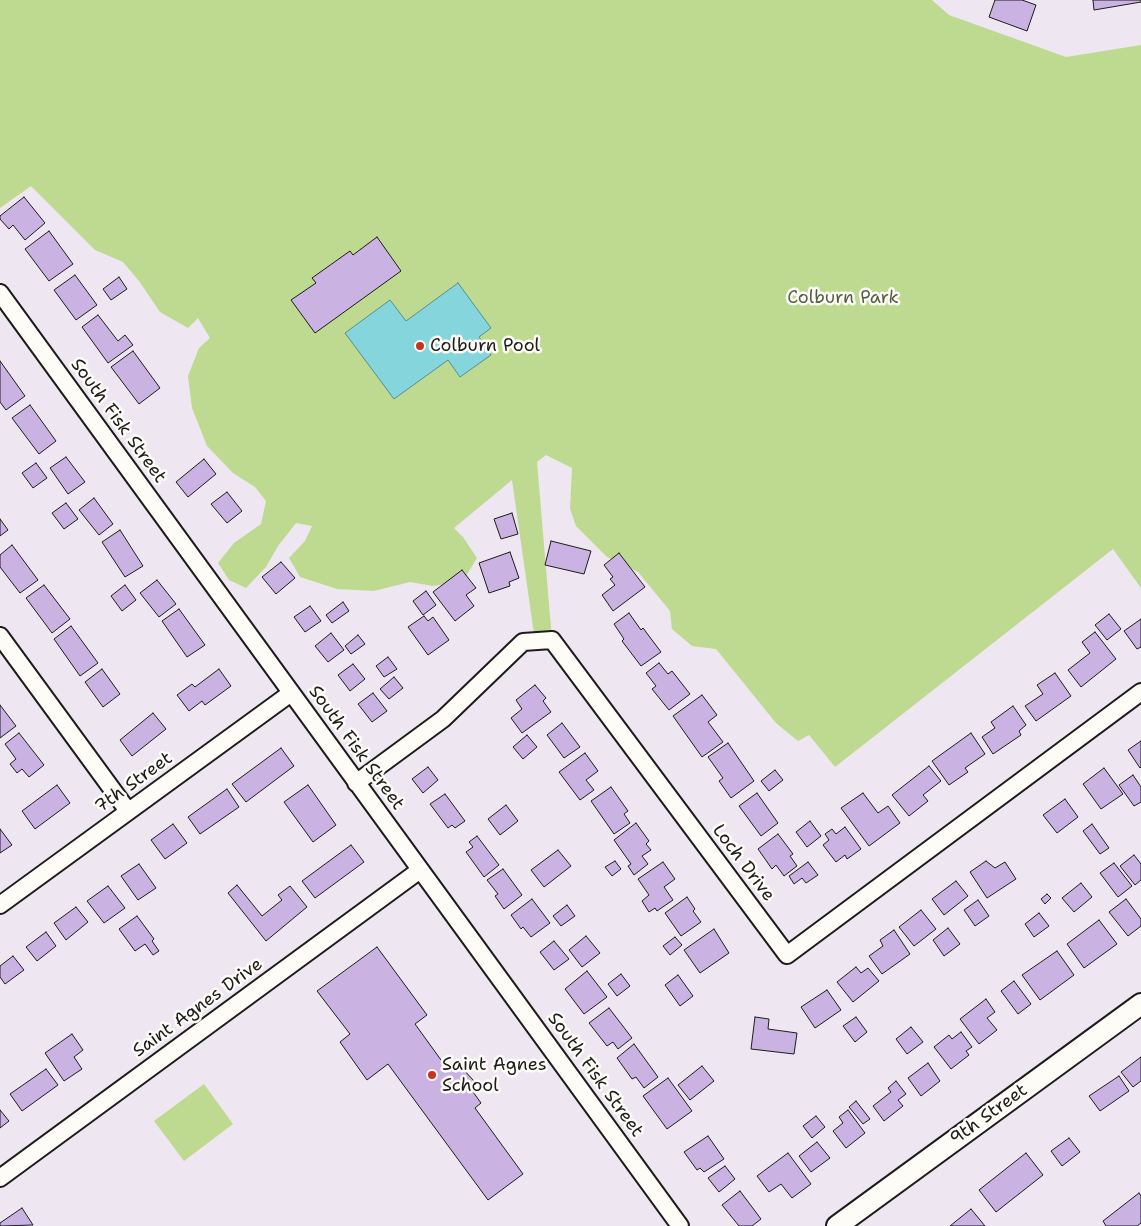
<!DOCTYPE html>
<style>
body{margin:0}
canvas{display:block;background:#eee6f1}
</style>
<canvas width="1141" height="1226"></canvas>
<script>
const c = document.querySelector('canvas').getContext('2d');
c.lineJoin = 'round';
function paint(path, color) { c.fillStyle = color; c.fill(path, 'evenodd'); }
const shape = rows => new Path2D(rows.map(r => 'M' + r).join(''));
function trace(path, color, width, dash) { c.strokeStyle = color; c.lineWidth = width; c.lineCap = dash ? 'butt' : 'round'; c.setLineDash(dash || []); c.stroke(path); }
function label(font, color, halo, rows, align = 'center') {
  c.font = font + ' "Shantell Sans",sans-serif'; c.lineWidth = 5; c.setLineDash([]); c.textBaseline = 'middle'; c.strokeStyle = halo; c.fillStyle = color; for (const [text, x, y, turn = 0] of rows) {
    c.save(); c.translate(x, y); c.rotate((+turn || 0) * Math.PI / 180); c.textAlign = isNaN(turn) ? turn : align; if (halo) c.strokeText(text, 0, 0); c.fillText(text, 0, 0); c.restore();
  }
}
const green = shape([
 [0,0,932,0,949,15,1066,57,1141,45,1141,588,1113,549,835,767,809,735,798,741,776,723,716,649,692,646,672,629,670,611,638,572,607,557,576,526,570,509,572,468,546,455,537,462,552,640,535,641,512,480,454,528,463,537,477,558,463,581,433,586,410,582,374,591,337,589,300,577,289,558,305,541,312,526,296,523,278,546,266,567,246,588,229,580,218,563,234,543,261,524,266,501,255,487,233,473,207,446,192,408,188,376,199,348,210,338,198,318,188,328,160,312,139,281,123,262,95,250,31,186,0,208],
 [204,1084,233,1124,184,1161,154,1121]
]);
const water = shape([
 [458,283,491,328,479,337,491,355,460,377,448,360,394,399,345,333,390,300,406,321,458,283]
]);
const building = shape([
 [995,0,1022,0,1036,5,1027,31,989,17,995,0],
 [1093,0,1141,0,1141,2,1094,10,1093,0],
 [24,197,45,223,25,240,13,225,9,229,0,219,0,216,24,197],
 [49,231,73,264,49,281,25,249,49,231],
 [377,237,401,271,315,333,291,300,316,283,312,278,350,251,353,255,377,237],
 [75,275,97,305,76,320,54,290,75,275],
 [119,277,127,289,111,300,103,289,119,277],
 [98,315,118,341,125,335,133,345,108,363,82,327,98,315],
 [133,351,160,388,139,404,111,367,133,351],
 [0,361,25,396,6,410,0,402,0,361],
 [30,405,56,441,39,454,12,418,30,405],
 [66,457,85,482,68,494,50,468,66,457],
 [204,459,216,474,188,497,176,482,204,459],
 [36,463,47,478,33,488,22,473,36,463],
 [227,492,242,511,227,523,211,504,227,492],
 [94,498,113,524,99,535,79,510,94,498],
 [66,503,78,519,64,529,52,513,66,503],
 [512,513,518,534,501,539,494,519,512,513],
 [0,519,8,530,0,536,0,519],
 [120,530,143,566,125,577,102,542,120,530],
 [551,541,591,551,584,574,545,565,551,541],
 [12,545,38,580,20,593,0,567,0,555,12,545],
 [510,552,519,578,509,582,510,586,489,593,479,563,510,552],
 [619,553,645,587,613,611,602,595,615,585,610,579,613,577,604,565,619,553],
 [281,562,295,578,276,594,262,577,281,562],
 [462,570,476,588,466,595,474,606,455,621,433,592,462,570],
 [157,580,176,604,159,617,140,593,157,580],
 [44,585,70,619,52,633,26,598,44,585],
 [125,585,136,600,122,611,111,596,125,585],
 [426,591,436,605,423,615,413,601,426,591],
 [343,602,349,611,332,623,326,615,343,602],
 [310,606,321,621,305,632,294,617,310,606],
 [179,609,205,645,187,657,162,621,179,609],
 [629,613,641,630,643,628,661,652,641,666,622,641,624,639,614,624,629,613],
 [1109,614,1121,629,1107,640,1095,625,1109,614],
 [424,616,428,621,433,617,449,640,428,655,408,627,424,616],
 [1141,619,1141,647,1137,649,1124,631,1141,619],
 [71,626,98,663,80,676,54,639,71,626],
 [1095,632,1116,659,1081,687,1068,670,1090,653,1082,642,1095,632],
 [331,633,344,650,328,662,315,646,331,633],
 [358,635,365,644,351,654,345,646,358,635],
 [388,657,397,669,384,677,376,666,388,657],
 [659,663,668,674,672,671,690,694,669,710,652,689,656,686,646,673,659,663],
 [353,664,365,679,350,691,338,675,353,664],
 [102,669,120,694,103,707,85,682,102,669],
 [219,669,231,686,205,705,202,701,189,711,177,695,192,684,195,687,219,669],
 [1055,673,1071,696,1036,721,1025,706,1043,694,1037,685,1055,673],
 [394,677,403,688,389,699,380,689,394,677],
 [535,685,546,698,543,701,551,712,522,733,511,718,522,709,516,700,535,685],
 [373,693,387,711,372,722,358,704,373,693],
 [702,695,717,715,708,722,723,742,702,757,673,716,702,695],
 [0,705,16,726,0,738,0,705],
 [1013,706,1026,725,1019,731,1021,735,993,754,982,737,995,728,991,722,1013,706],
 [153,713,166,729,132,756,120,740,153,713],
 [562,723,580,747,564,758,547,735,562,723],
 [19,733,44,765,29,777,22,769,17,773,10,764,16,759,5,744,19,733],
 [971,733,985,754,965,768,968,772,949,785,932,761,971,733],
 [527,735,537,747,523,759,513,747,527,735],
 [1141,741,1141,767,1140,768,1128,750,1141,741],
 [728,743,754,781,731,798,719,781,723,778,708,757,728,743],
 [281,748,294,766,246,802,232,784,281,748],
 [585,753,598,771,586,780,594,790,580,800,559,772,585,753],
 [929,766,941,781,923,795,928,801,909,816,892,795,929,766],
 [428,767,438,780,423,793,412,779,428,767],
 [1104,768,1123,794,1101,809,1083,784,1104,768],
 [775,770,783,780,769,791,761,781,775,770],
 [1133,775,1141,787,1141,802,1134,806,1119,785,1133,775],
 [57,785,70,803,35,829,22,811,57,785],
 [308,785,336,825,313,842,284,802,308,785],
 [611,787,628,811,624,814,630,823,614,834,591,801,611,787],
 [227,789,239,807,200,834,188,817,227,789],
 [757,793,778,823,761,836,739,806,757,793],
 [863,793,878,813,888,806,900,823,869,846,841,808,863,793],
 [445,794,465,821,455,828,452,825,448,828,430,804,445,794],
 [1065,799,1078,817,1057,833,1043,815,1065,799],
 [506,805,518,821,500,835,488,819,506,805],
 [810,821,821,836,807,847,796,832,810,821],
 [636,823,649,841,646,844,651,850,642,856,648,864,634,875,628,866,631,864,614,840,636,823],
 [173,824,187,843,165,859,151,840,173,824],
 [1092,824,1109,848,1100,854,1083,831,1092,824],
 [845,827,861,849,847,859,845,855,836,862,823,845,829,840,825,834,832,829,836,834,845,827],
 [0,829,12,845,0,853,0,829],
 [778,834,793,854,790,856,797,866,784,876,776,865,772,869,758,849,778,834],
 [477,836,499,865,484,877,466,852,473,847,469,842,477,836],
 [351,845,364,862,315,898,302,881,351,845],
 [558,850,571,866,544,887,531,870,558,850],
 [1134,855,1141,864,1141,880,1135,885,1120,866,1134,855],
 [615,861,621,869,612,876,605,867,615,861],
 [986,861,995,868,1005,862,1016,879,987,898,970,872,986,861],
 [663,862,675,879,664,887,673,900,657,911,655,908,649,912,642,901,649,895,638,879,663,862],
 [808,862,818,875,806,883,802,878,794,884,789,876,808,862],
 [1114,863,1132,886,1118,897,1100,873,1114,863],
 [139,864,156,888,138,900,121,876,139,864],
 [503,869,522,895,504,909,495,896,498,894,487,880,503,869],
 [956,881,968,896,944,915,932,899,956,881],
 [1081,883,1092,897,1074,912,1062,898,1081,883],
 [237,885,262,916,282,900,278,895,290,886,307,907,266,941,228,893,237,885],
 [108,886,125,908,104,923,87,901,108,886],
 [1047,894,1051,898,1045,904,1041,899,1047,894],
 [687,897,695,909,693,911,701,922,681,936,665,913,687,897],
 [532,899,550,923,531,937,523,927,521,929,511,915,532,899],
 [1126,899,1141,919,1141,926,1128,936,1109,912,1126,899],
 [978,900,989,916,975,926,964,910,978,900],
 [567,905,575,916,561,926,553,916,567,905],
 [76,907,88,922,66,940,54,923,76,907],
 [921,910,936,929,914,946,899,927,921,910],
 [1039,913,1049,926,1034,937,1025,924,1039,913],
 [137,916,154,939,152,941,159,951,153,955,145,944,135,951,119,929,137,916],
 [1099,920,1117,944,1084,968,1067,944,1099,920],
 [948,928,960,944,944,956,933,940,948,928],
 [714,929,729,953,700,973,684,950,714,929],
 [894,930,910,954,882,974,869,956,883,946,880,940,894,930],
 [46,932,56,946,37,961,26,947,46,932],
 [586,936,600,953,582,967,569,950,586,936],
 [675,937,682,945,670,955,663,946,675,937],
 [554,941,569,959,554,970,540,952,554,941],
 [377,947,427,1015,415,1024,449,1071,458,1065,462,1071,463,1069,474,1081,468,1085,481,1103,475,1108,523,1174,488,1200,388,1064,367,1080,340,1042,350,1034,317,991,377,947],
 [1057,951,1074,975,1040,1000,1022,975,1057,951],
 [13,956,24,970,5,984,0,977,0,966,13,956],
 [856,967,861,973,868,968,879,981,853,1002,837,982,856,967],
 [587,971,607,997,584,1014,565,989,587,971],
 [621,974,630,986,617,996,608,984,621,974],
 [678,975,693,996,680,1006,665,985,678,975],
 [1014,981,1031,1004,1018,1014,1001,991,1014,981],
 [827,990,841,1010,815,1028,801,1007,827,990],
 [986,999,995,1012,987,1018,997,1030,979,1044,960,1019,986,999],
 [609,1008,632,1038,618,1049,613,1042,607,1046,589,1023,609,1008],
 [755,1017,769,1019,768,1029,797,1033,794,1054,751,1049,755,1017],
 [856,1017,867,1032,855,1042,843,1026,856,1017],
 [911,1027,923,1042,907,1054,896,1039,911,1027],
 [961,1032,972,1047,966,1051,969,1055,951,1069,934,1047,949,1035,952,1039,961,1032],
 [72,1034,83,1050,74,1057,82,1069,64,1081,45,1053,72,1034],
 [634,1044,658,1077,644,1088,636,1077,632,1079,617,1058,634,1044],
 [1141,1057,1141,1081,1133,1087,1121,1072,1141,1057],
 [928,1063,940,1081,921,1096,908,1078,928,1063],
 [702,1066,714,1081,690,1100,678,1085,702,1066],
 [46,1069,58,1085,22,1111,10,1094,46,1069],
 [1119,1076,1129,1091,1100,1111,1089,1096,1119,1076],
 [668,1078,692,1111,667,1129,643,1096,668,1078],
 [896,1081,906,1094,898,1100,903,1106,884,1121,873,1106,891,1092,888,1088,896,1081],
 [856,1101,870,1119,863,1124,849,1107,856,1101],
 [0,1110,9,1121,0,1128,0,1110],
 [848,1110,865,1133,846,1148,833,1131,843,1123,839,1117,848,1110],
 [816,1116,825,1127,812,1138,803,1126,816,1116],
 [708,1136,724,1159,704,1172,700,1168,697,1170,684,1152,708,1136],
 [1069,1138,1080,1152,1062,1166,1051,1151,1069,1138],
 [817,1142,830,1158,811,1172,799,1156,817,1142],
 [788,1153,811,1184,792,1198,781,1184,769,1192,757,1176,788,1153],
 [1026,1153,1043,1175,996,1212,979,1190,1026,1153],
 [725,1166,735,1179,719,1192,708,1178,725,1166],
 [740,1191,761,1219,752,1226,739,1226,722,1205,740,1191],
 [1139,1193,1141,1196,1141,1223,1137,1226,1106,1226,1103,1221,1139,1193],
 [22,1208,33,1225,0,1226,0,1223,22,1208],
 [971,1209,985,1226,950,1226,971,1209]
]);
const minor = shape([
 [0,293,680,1226],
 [0,636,128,811],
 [356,783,443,719,523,642,552,640,787,955,1141,692],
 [0,905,291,693],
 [0,1178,420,870]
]);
const tertiary = shape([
 [837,1226,1141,1004]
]);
const markers = [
 [420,346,5,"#c8321e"],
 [432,1075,5,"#c8321e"]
];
const parkNames = [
 ["Colburn Park",843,298]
];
const poiNames = [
 ["Colburn Pool",430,346],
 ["Saint Agnes",442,1065],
 ["School",442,1086]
];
const streetNames = [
 ["South Fisk Street",118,421,54],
 ["South Fisk Street",356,748,54],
 ["7th Street",134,783,-36],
 ["Loch Drive",743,863,53],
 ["Saint Agnes Drive",198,1008,-36],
 ["South Fisk Street",595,1075,54],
 ["9th Street",989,1115,-36]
];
paint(green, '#beda91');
paint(water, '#85d6dc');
trace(water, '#5b8c8f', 1);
paint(building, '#cab3e2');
trace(building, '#1c1c1c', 1);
trace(minor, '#1c1c1c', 20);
trace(tertiary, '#1c1c1c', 24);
trace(minor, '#fdfcf7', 16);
trace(tertiary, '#fdfcf7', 20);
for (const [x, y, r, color] of markers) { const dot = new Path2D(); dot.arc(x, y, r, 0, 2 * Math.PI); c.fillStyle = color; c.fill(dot); trace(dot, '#fdfcf7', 2); }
label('18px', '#555e45', '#fdfcf7', parkNames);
label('18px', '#1c1c1c', '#fdfcf7', poiNames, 'left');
label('18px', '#1c1c1c', '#fdfcf7', streetNames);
</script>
